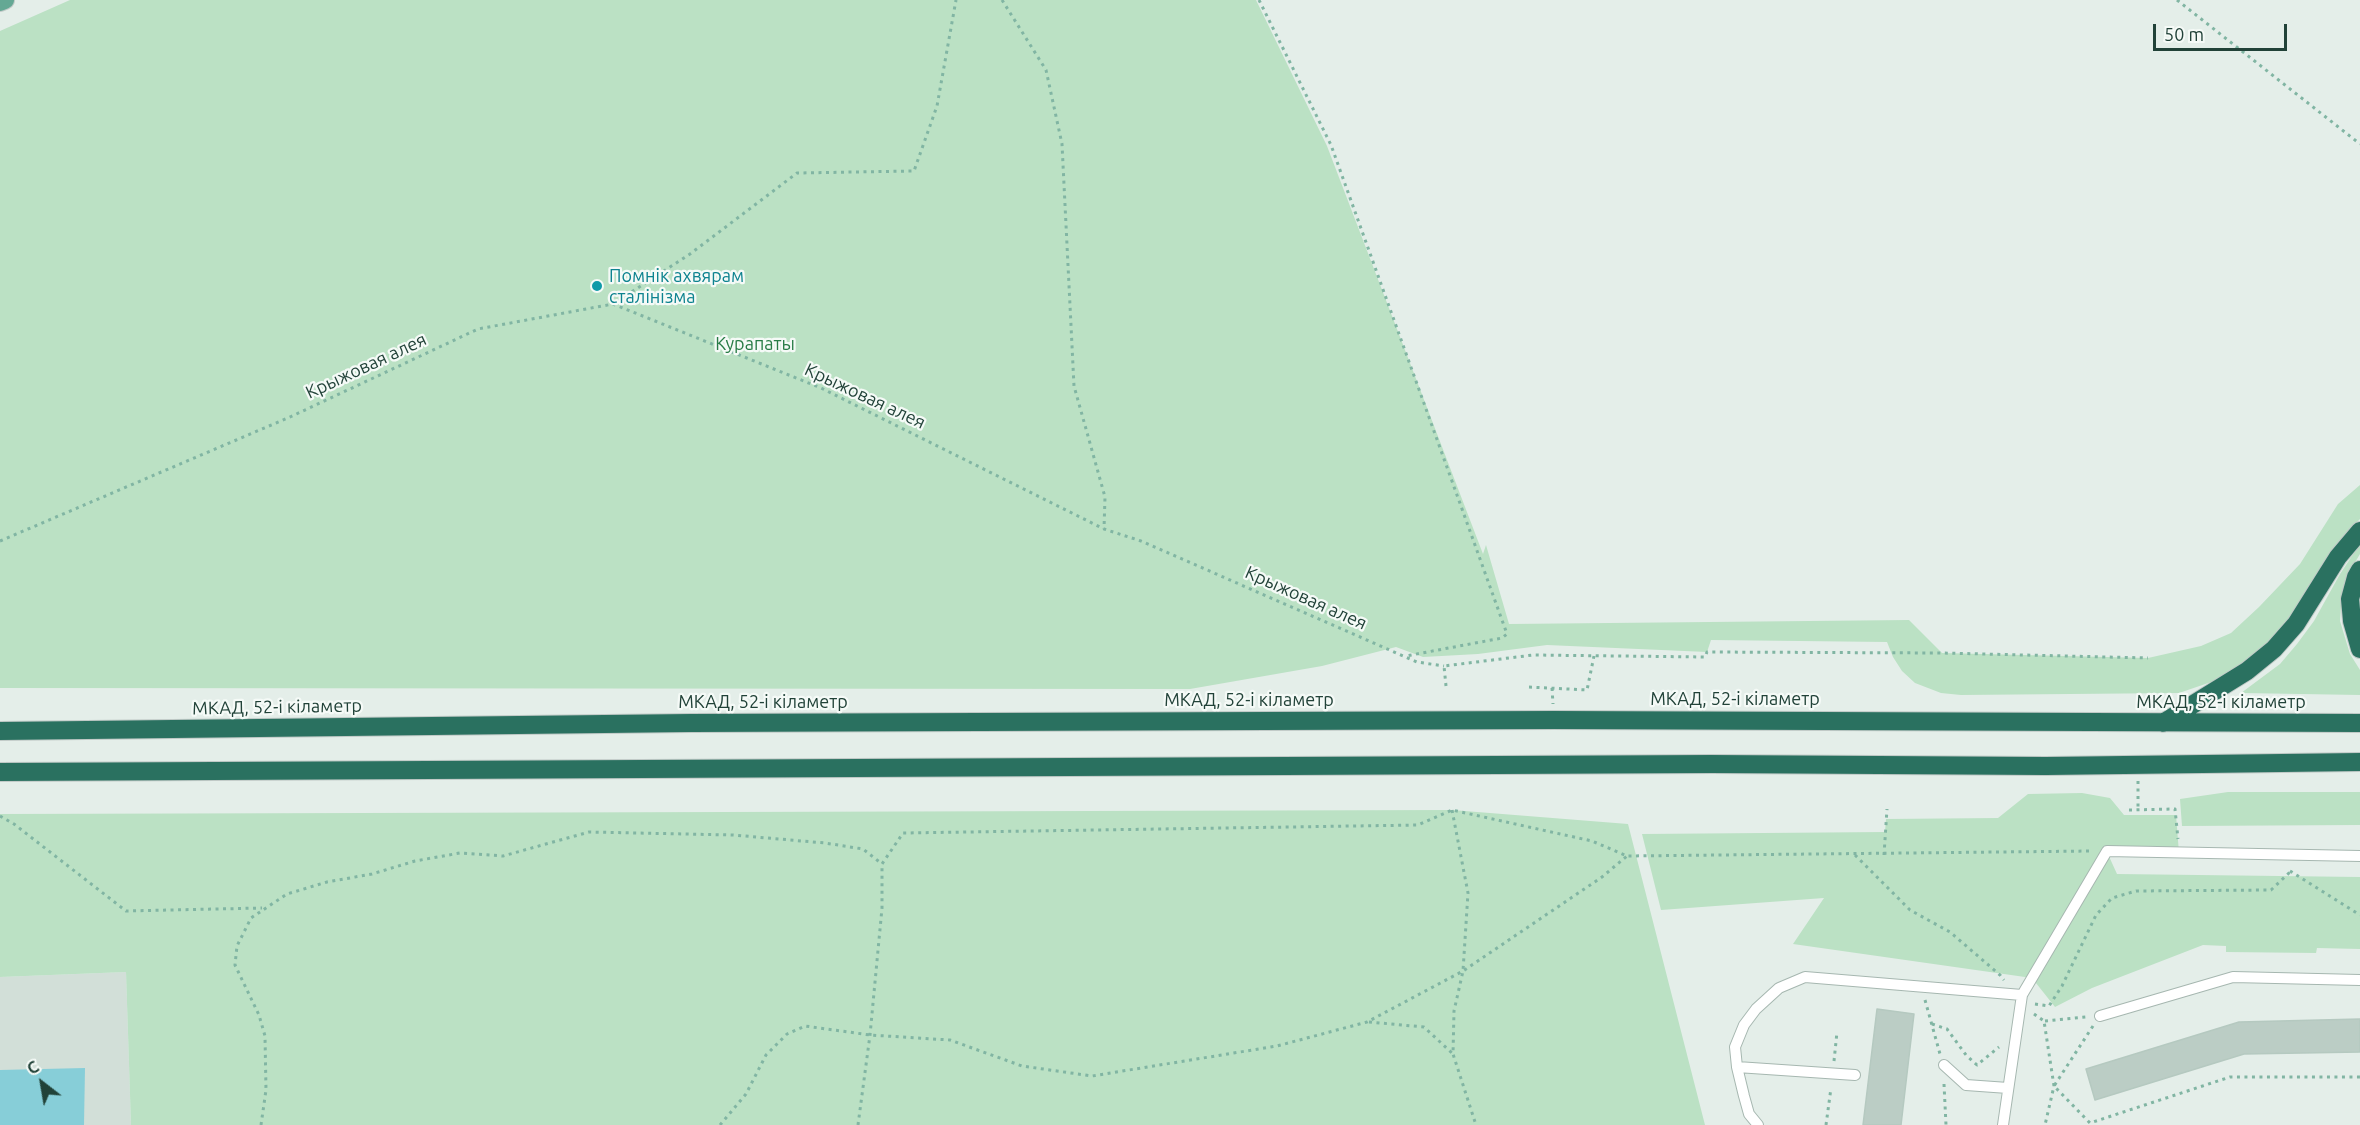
<!DOCTYPE html>
<meta charset="utf-8">
<style>
body{margin:0}
#map{position:relative;width:2360px;height:1125px;overflow:hidden;background:#e4eee9;font-family:Ubuntu,sans-serif}
canvas{display:block}
.north{position:absolute;left:12px;top:1053px;width:60px;height:60px;-webkit-text-stroke:4px #f5faf7;paint-order:stroke;rotate:329deg;font-size:16px;font-weight:700;line-height:24px;text-align:center;color:#214238}
.north::after{content:'';display:block;margin:auto;width:21px;height:27px;background:#214238;clip-path:polygon(50% 0,100% 100%,50% 72%,0 100%)}
.scale{position:absolute;left:2153px;top:24px;width:134px;height:27px;box-sizing:border-box;border:3px solid #214238;border-top:0;padding-left:8px;font-size:18px;line-height:21px;white-space:nowrap;color:#214238;-webkit-text-stroke:4px #f5faf7;paint-order:stroke}
</style>
<div id="map">
<canvas width="2360" height="1125"></canvas>
<div class="north">С</div>
<div class="scale">50 m</div>
</div>
<script>
const c = document.querySelector('canvas').getContext('2d');
c.lineJoin = 'round';
function paint(path, color) { c.fillStyle = color; c.fill(path, 'evenodd'); }
const shape = rows => new Path2D(rows.map(r => 'M' + r).join(''));
function trace(path, color, width, dash) { c.strokeStyle = color; c.lineWidth = width; c.lineCap = dash ? 'butt' : 'round'; c.setLineDash(dash || []); c.stroke(path); }
function label(font, color, halo, rows, align = 'center') {
  c.font = font + ' Ubuntu,sans-serif'; c.lineWidth = 4.5; c.setLineDash([]); c.textBaseline = 'middle'; c.strokeStyle = halo; c.fillStyle = color; for (const [text, x, y, turn = 0] of rows) {
    c.save(); c.translate(x, y); c.rotate((+turn || 0) * Math.PI / 180); c.textAlign = isNaN(turn) ? turn : align; if (halo) c.strokeText(text, 0, 0); c.fillText(text, 0, 0); c.restore();
  }
}
const built = shape([
 [126,972,131,1125,0,1125,0,977]
]);
const green = shape([
 [70,0,1256,0,1327,146,1483,554,1486,545,1509,624,1909,620,1942,653,2148,658,2201,646,2231,633,2259,607,2300,564,2338,504,2360,485,2360,519,2354,525,2296,613,2265,649,2217,680,2179,693,1961,695,1941,693,1915,683,1902,671,1893,657,1887,642,1711,640,1707,652,1547,645,1478,654,1423,657,1396,647,1322,666,1190,689,0,688,0,31],
 [2360,544,2360,554,2348,574,2342,592,2340,621,2350,654,2360,670,2360,695,2241,693,2280,664,2297,644,2314,621,2340,574],
 [2228,792,2360,792,2360,825,2182,826,2180,799],
 [2082,793,2110,798,2124,815,2176,815,2179,853,2107,852,2117,874,2360,877,2360,949,2317,948,2316,953,2226,952,2226,946,2203,945,2092,988,2055,1007,2032,978,1793,944,1824,898,1661,910,1642,834,1885,832,1886,819,1998,818,2028,794],
 [1452,810,1628,824,1705,1125,131,1125,126,972,0,977,0,814]
]);
const water = shape([
 [85,1068,84,1125,0,1125,0,1070]
]);
const building = shape([
 [1877,1009,1914,1014,1901,1125,1863,1125,1877,1009],
 [2360,1019,2360,1052,2244,1054,2095,1100,2086,1069,2239,1022,2360,1019]
]);
const path = shape([
 [1002,0,1046,70,1062,144,1074,386,1105,497,1104,529],
 [1259,0,1331,145,1507,634,1502,638,1406,656],
 [2177,0,2360,144],
 [613,304,690,254,797,173,914,171,937,106,956,0],
 [0,541,290,417,478,329,613,304,821,388,1104,529,1141,541,1417,662,1444,666],
 [1446,686,1444,666,1533,655,1705,657,1707,652,1942,653,2148,658],
 [1529,687,1587,690,1594,656],
 [1552,688,1553,704],
 [2138,781,2138,809],
 [1452,810,1468,893,1463,971,1454,1011,1453,1054,1476,1125],
 [2129,810,2175,809,2178,839],
 [0,816,14,824,126,911,262,908],
 [1855,855,1910,910,1950,932,2000,975,2004,980],
 [1884,855,1887,809],
 [2290,871,2360,915],
 [1925,1000,1940,1054],
 [2035,1004,2049,1006,2062,986,2096,915,2112,898,2136,891,2271,890,2290,872],
 [2034,1014,2044,1021,2054,1086,2045,1125],
 [2045,1021,2086,1017],
 [1369,1022,1424,1027,1453,1054],
 [1932,1024,1947,1029,1966,1055,1977,1065,1999,1047],
 [2093,1026,2054,1086,2090,1123,2230,1077,2360,1077],
 [1834,1061,1837,1032],
 [1944,1084,1946,1125],
 [261,1125,266,1090,265,1036,259,1015,235,965,237,946,251,918,287,894,327,882,372,874,415,861,460,853,503,856,589,832,733,835,825,843,863,849,882,864],
 [720,1125,746,1094,766,1055,787,1034,805,1026,870,1035,950,1040,1022,1066,1092,1076,1277,1046,1367,1022,1463,971,1602,877,1627,856],
 [858,1125,870,1035,882,908,882,864,903,833,1418,825,1452,810,1592,841,1627,856,2092,851],
 [1826,1125,1831,1088]
]);
const lane = shape([
 [2100,1016,2233,977,2360,980],
 [1944,1065,1966,1085,2008,1088],
 [1737,1067,1855,1075],
 [1758,1125,1749,1114,1744,1096,1737,1067,1735,1047,1744,1025,1756,1009,1779,988,1805,977,2022,995],
 [2003,1125,2022,995,2107,851,2360,856]
]);
const primary = shape([
 [0,2,5,0]
]);
const highway = shape([
 [2360,570,2356,577,2350,599,2352,621,2360,649],
 [2163,723,2247,671,2274,649,2296,624,2338,557,2360,531],
 [0,731,691,723,1554,720,2360,723],
 [0,772,1711,764,2046,766,2360,762]
]);
const markers = [
 [597,286,6,"#0f9aa8"]
];
const cultureNames = [
 ["Помнік ахвярам",609,276],
 ["сталінізма",609,297]
];
const parkNames = [
 ["Курапаты",755,344]
];
const streetNames = [
 ["Крыжовая алея",366,366,-25],
 ["Крыжовая алея",865,396,25],
 ["Крыжовая алея",1306,598,24],
 ["МКАД, 52-і кіламетр",1735,699],
 ["МКАД, 52-і кіламетр",1249,700],
 ["МКАД, 52-і кіламетр",763,702],
 ["МКАД, 52-і кіламетр",2221,702],
 ["МКАД, 52-і кіламетр",277,707,-1]
];
paint(built, '#d2dfd8');
paint(green, '#bbe1c4');
paint(water, '#87ced8');
paint(building, '#bbcdc5');
trace(building, '#b5c9c0', 1.5);
trace(lane, '#a6b7b0', 12);
trace(primary, '#c1cac7', 20);
trace(highway, '#c1cac7', 20);
trace(path, '#81b5a3', 3, [3, 4.5]);
trace(lane, '#fff', 10);
trace(primary, '#64a894', 18);
trace(highway, '#2a7160', 18);
for (const [x, y, r, color] of markers) { const dot = new Path2D(); dot.arc(x, y, r, 0, 2 * Math.PI); c.fillStyle = color; c.fill(dot); trace(dot, '#f5faf7', 2); }
label('18px', '#0d838f', '#f5faf7', cultureNames, 'left');
label('18px', '#287c46', '#f5faf7', parkNames);
label('18px', '#214238', '#f5faf7', streetNames);
</script>
